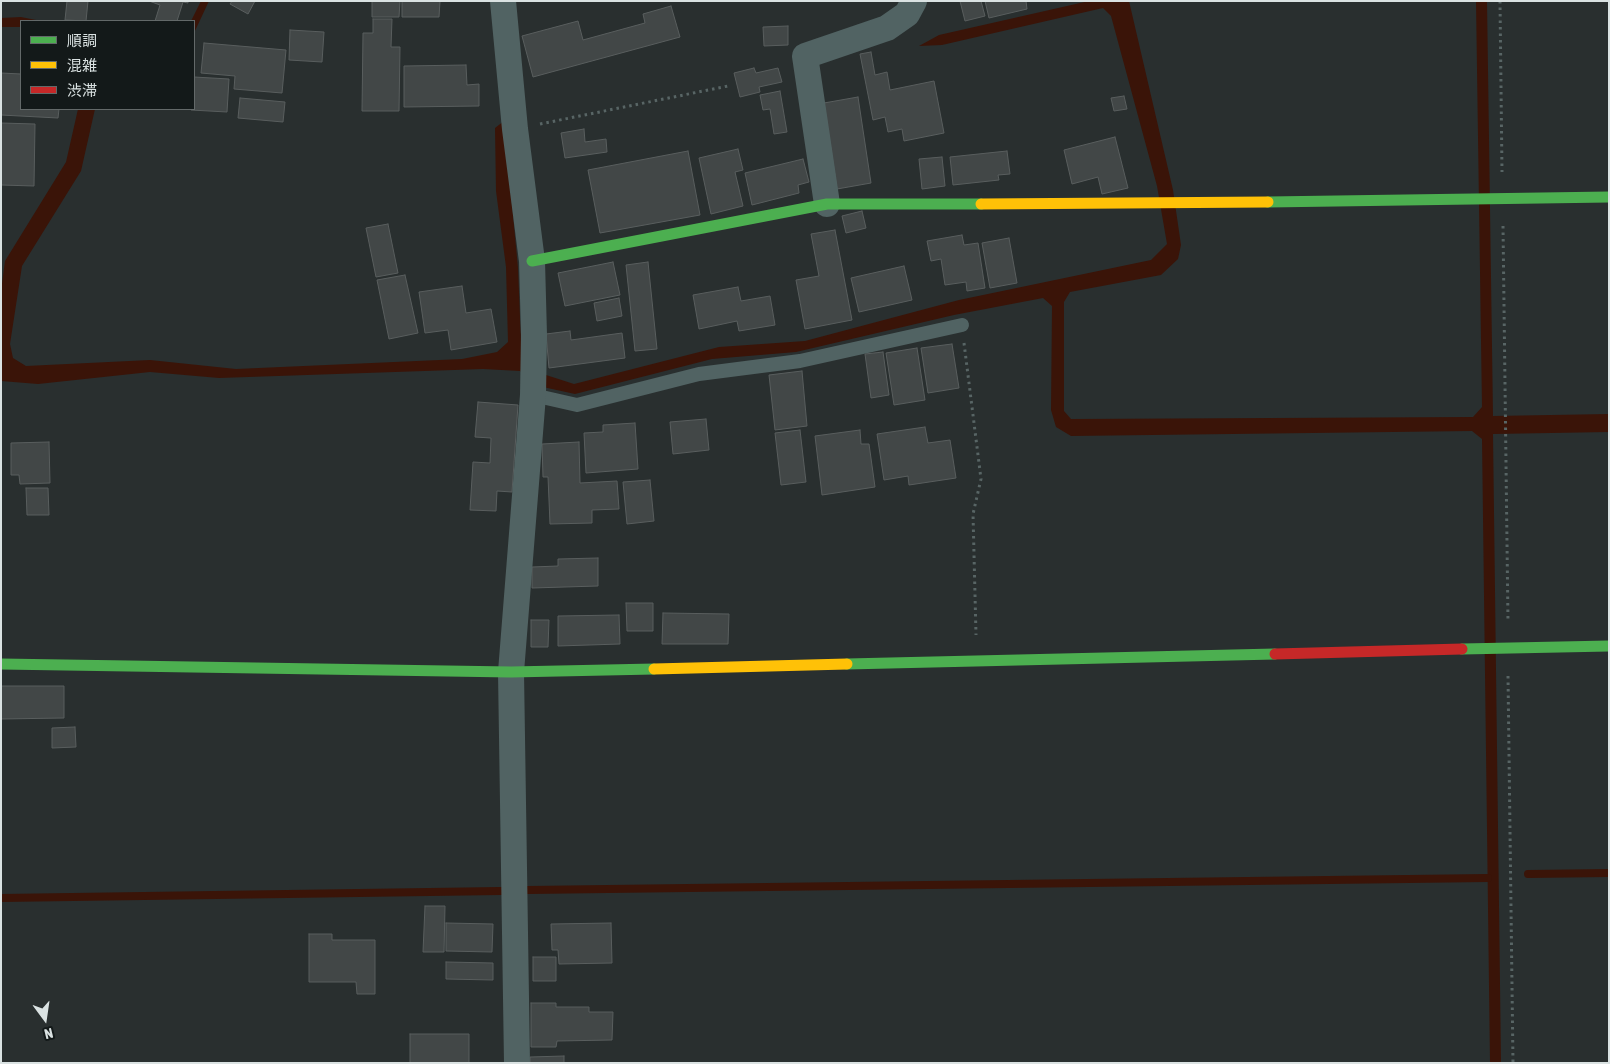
<!DOCTYPE html>
<meta charset="utf-8">
<style>
body{margin:0}
#map{position:relative;width:1610px;height:1064px;overflow:hidden;background:#292f2f;font-family:"Asap Condensed","Noto Sans JP",sans-serif}
canvas{display:block}
.frame{position:absolute;inset:0;border:2px solid #dae2e2;pointer-events:none}
.legend{position:absolute;left:20px;top:20px;width:175px;height:90px;box-sizing:border-box;background:#131919;border:1px solid #636969;margin:0;padding:6px 9px;list-style:none;font-size:15px;color:#dae2e2}
.legend li{display:flex;align-items:center;gap:10px;height:25px}
.legend b{width:25px;border:1px solid #636969}
.north{position:absolute;left:20px;top:994px;width:50px;height:50px;-webkit-text-stroke:4px #131919;paint-order:stroke;rotate:166deg;font-size:14px;font-weight:700;line-height:20px;text-align:center;color:#dae2e2}
.north::after{content:'';display:block;margin:auto;width:18px;height:22px;background:#dae2e2;clip-path:polygon(50% 0,100% 100%,50% 72%,0 100%)}
</style>
<div id="map">
<canvas width="1610" height="1064"></canvas>
<div class="frame"></div>
<ul class="legend">
<li><b style="height:6px;background:#4caf50"></b>順調</li>
<li><b style="height:6px;background:#ffc107"></b>混雑</li>
<li><b style="height:6px;background:#c62828"></b>渋滞</li>
</ul>
<div class="north">N</div>
</div>
<script>
const c = document.querySelector('canvas').getContext('2d');
c.lineJoin = 'round';
function paint(path, color) { c.fillStyle = color; c.fill(path, 'evenodd'); }
const shape = rows => new Path2D(rows.map(r => 'M' + r).join(''));
function trace(path, color, width, dash) { c.strokeStyle = color; c.lineWidth = width; c.lineCap = dash ? 'butt' : 'round'; c.setLineDash(dash || []); c.stroke(path); }
const water = shape([
 [201,1,209,1,194,33,194,21,191,21],
 [1089,1,1129,1,1173,190,1181,245,1178,259,1161,275,1070,292,1064,302,1064,411,1071,419,1473,417,1482,407,1476,1,1487,1,1493,416,1609,414,1609,432,1493,434,1501,1063,1490,1063,1482,439,1472,431,1071,436,1056,427,1051,410,1052,306,1043,298,954,315,796,352,712,359,575,394,543,387,520,371,483,369,219,378,150,372,38,384,1,381,1,291,5,261,66,162,78,109,95,109,81,171,22,266,10,344,13,358,26,366,150,360,236,369,462,359,497,352,508,342,506,267,496,191,495,128,504,121,518,268,521,341,546,375,574,384,719,347,805,341,959,300,1151,260,1167,244,1157,186,1111,16,1103,8,942,45,919,46,939,35],
 [21,17,41,21,21,21,21,27,1,27,1,18]
]);
const stream = shape([
 [1528,874,1609,873],
 [528,890,1488,878],
 [1,898,501,891]
]);
const building = shape([
 [67,1,88,1,86,21,65,20,67,1],
 [149,1,188,1,188,3,183,2,177,21,155,21,160,5,149,1],
 [232,1,255,1,248,14,230,4,232,1],
 [372,1,400,1,399,17,372,17,372,1],
 [402,1,440,1,439,17,402,17,402,1],
 [960,1,981,1,985,16,965,21,960,1],
 [985,1,1026,1,1027,9,989,18,985,1],
 [671,6,680,37,533,77,522,36,578,21,583,40,645,23,643,14,671,6],
 [373,19,392,19,391,47,400,47,399,111,362,111,363,33,373,33,373,19],
 [788,26,788,45,764,46,763,27,788,26],
 [290,30,324,32,322,62,289,60,290,30],
 [204,43,286,50,282,93,234,89,235,76,201,73,204,43],
 [871,52,875,75,887,72,890,90,934,81,944,133,904,141,902,129,888,132,885,117,873,120,860,54,871,52],
 [466,65,467,85,479,84,479,106,404,107,404,66,466,65],
 [754,68,756,73,778,68,782,82,759,87,760,92,740,97,734,73,754,68],
 [1,73,21,74,21,109,59,109,58,118,1,115,1,73],
 [194,77,229,79,227,112,191,110,191,109,194,109,194,77],
 [780,91,787,132,774,134,770,109,763,110,760,95,780,91],
 [1124,96,1127,109,1114,111,1111,98,1124,96],
 [858,97,871,183,837,189,824,103,858,97],
 [240,98,285,102,283,122,238,118,240,98],
 [1,123,35,124,34,186,1,185,1,123],
 [584,129,585,142,606,139,607,152,565,158,561,133,584,129],
 [1115,137,1128,188,1102,194,1098,177,1072,184,1064,150,1115,137],
 [738,149,743,170,735,172,743,206,711,214,699,158,738,149],
 [688,151,700,215,600,233,588,170,688,151],
 [1007,151,1010,174,998,175,999,180,953,185,950,157,1007,151],
 [942,157,945,186,922,189,919,159,942,157],
 [803,159,809,182,798,185,799,193,752,205,745,173,803,159],
 [862,211,866,228,846,233,842,216,862,211],
 [388,224,398,273,376,277,366,228,388,224],
 [835,230,852,320,805,329,796,280,819,276,811,234,835,230],
 [962,235,964,245,978,243,985,288,967,291,966,282,945,285,941,259,931,261,927,241,962,235],
 [1009,238,1017,283,990,288,982,243,1009,238],
 [613,262,620,295,565,306,558,273,613,262],
 [648,262,657,349,635,351,626,265,648,262],
 [904,266,912,300,859,312,851,278,904,266],
 [405,275,418,333,389,339,377,280,405,275],
 [462,286,466,313,491,309,497,342,451,350,448,330,425,333,419,292,462,286],
 [738,287,741,301,770,296,775,325,739,331,737,321,699,329,693,295,738,287],
 [619,298,622,316,597,321,594,303,619,298],
 [570,331,571,340,622,333,625,358,549,368,546,334,570,331],
 [952,344,959,388,928,393,921,348,952,344],
 [917,348,925,400,894,405,886,353,917,348],
 [883,352,889,395,871,398,865,354,883,352],
 [802,371,807,426,775,430,769,375,802,371],
 [478,402,518,405,512,492,497,491,496,511,470,510,473,462,490,463,491,438,475,437,478,402],
 [706,419,709,450,673,454,670,422,706,419],
 [635,423,638,469,586,473,584,433,603,432,603,425,635,423],
 [925,427,928,443,950,440,956,478,909,485,908,476,884,480,877,434,925,427],
 [800,430,806,482,781,485,775,433,800,430],
 [860,430,861,444,869,444,875,487,822,495,815,436,860,430],
 [49,442,50,483,20,484,19,475,11,475,11,443,49,442],
 [579,442,580,483,617,481,619,509,592,510,592,523,550,524,548,477,543,477,542,444,579,442],
 [650,480,654,521,627,524,623,482,650,480],
 [26,488,48,488,49,515,27,515,26,488],
 [598,558,598,586,532,588,532,567,558,566,558,559,598,558],
 [626,603,653,603,653,631,627,631,626,603],
 [663,613,729,614,728,644,662,644,663,613],
 [619,615,620,644,558,646,558,616,619,615],
 [531,620,549,620,548,647,531,647,531,620],
 [1,686,64,686,64,718,1,719,1,686],
 [75,727,76,747,52,748,52,728,75,727],
 [425,906,445,906,444,952,423,952,425,906],
 [446,923,493,924,492,952,446,951,446,923],
 [611,923,612,963,559,964,558,950,552,950,551,924,611,923],
 [309,934,332,934,332,940,375,940,375,994,357,994,356,982,309,982,309,934],
 [533,957,556,957,556,981,533,981,533,957],
 [446,962,493,963,493,980,446,979,446,962],
 [531,1003,556,1003,556,1007,589,1007,589,1012,613,1012,612,1040,557,1041,556,1047,531,1047,531,1003],
 [410,1034,469,1034,469,1063,410,1063,410,1034],
 [564,1056,564,1063,530,1063,530,1057,564,1056]
]);
const path = shape([
 [1500,1,1502,172],
 [540,124,728,86],
 [1503,226,1508,622],
 [964,343,981,479,973,514,976,635],
 [1508,676,1513,1063]
]);
const lane = shape([
 [533,395,577,405,699,374,800,361,962,325]
]);
const street = shape([
 [503,1,515,129,532,261,534,335,533,395,511,672,517,1063],
 [827,204,805,56,887,28,907,14,914,1]
]);
const fast = shape([
 [1268,202,1609,197],
 [532,261,827,204,981,204],
 [1462,649,1609,646],
 [1,664,511,672,654,669],
 [847,664,1275,654]
]);
const slow = shape([
 [981,204,1268,202],
 [654,669,847,664]
]);
const jam = shape([
 [1275,654,1462,649]
]);
paint(water, '#3a1408');
trace(stream, '#3a1408', 8);
paint(building, '#424747');
trace(building, '#595e5e', 1);
trace(path, '#586565', 3, [2.5, 4]);
trace(lane, '#516363', 14);
trace(street, '#516363', 26);
trace(fast, '#4caf50', 11);
trace(slow, '#ffc107', 11);
trace(jam, '#c62828', 11);
</script>
